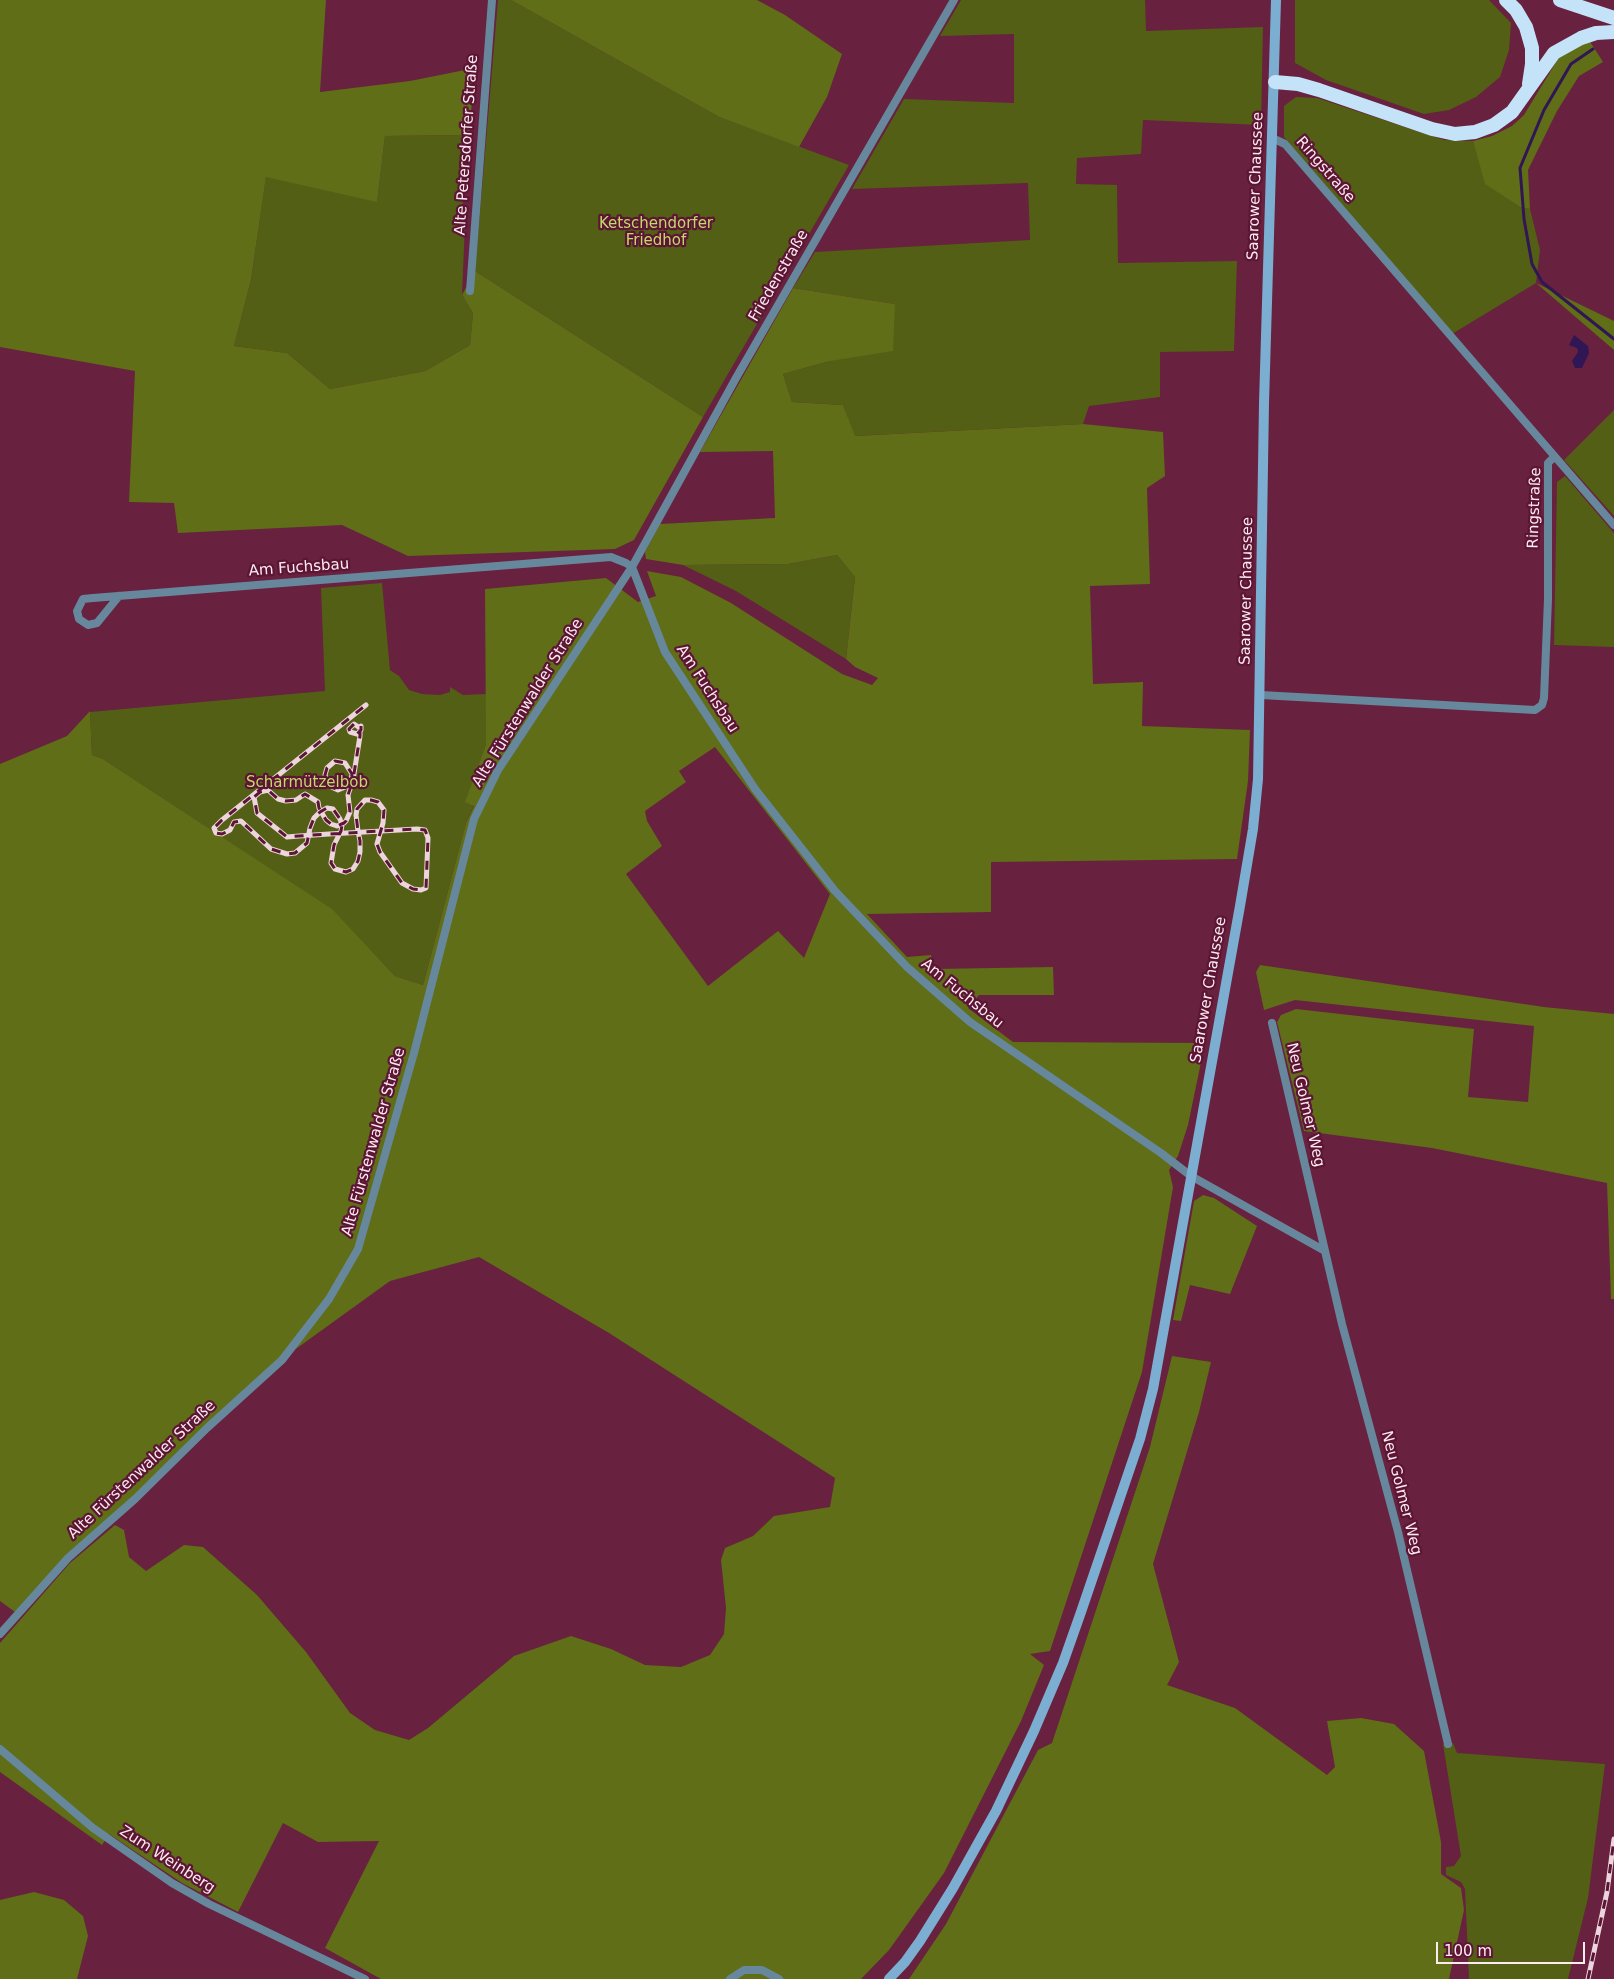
<!DOCTYPE html>
<meta charset="utf-8">
<style>
body{margin:0}
#map{position:relative;width:1614px;height:1979px;overflow:hidden;background:#68213e;font-family:"DejaVu Sans",sans-serif}
canvas{display:block}
.scale{position:absolute;left:1436px;top:1942px;width:149px;height:22px;box-sizing:border-box;border:2px solid #fdeaef;border-top:0;padding-left:6px;font-size:15px;line-height:18px;white-space:nowrap;color:#fdeaef;-webkit-text-stroke:4px #5c1534;paint-order:stroke}
</style>
<div id="map">
<canvas width="1614" height="1979"></canvas>
<div class="scale">100 m</div>
</div>
<script>
const c = document.querySelector('canvas').getContext('2d');
c.lineJoin = 'round';
function paint(path, color) { c.fillStyle = color; c.fill(path, 'evenodd'); }
const shape = rows => new Path2D(rows.map(r => 'M' + r).join(''));
function trace(path, color, width, dash) { c.strokeStyle = color; c.lineWidth = width; c.lineCap = dash ? 'butt' : 'round'; c.setLineDash(dash || []); c.stroke(path); }
function label(font, color, halo, rows, align = 'center') {
  c.font = font + ' "DejaVu Sans",sans-serif'; c.lineWidth = 4.5; c.setLineDash([]); c.textBaseline = 'middle'; c.strokeStyle = halo; c.fillStyle = color; for (const [text, x, y, turn = 0] of rows) {
    c.save(); c.translate(x, y); c.rotate((+turn || 0) * Math.PI / 180); c.textAlign = isNaN(turn) ? turn : align; if (halo) c.strokeText(text, 0, 0); c.fillText(text, 0, 0); c.restore();
  }
}
const green = shape([
 [498,0,511,0,719,117,849,165,703,417,475,271],
 [961,0,1145,0,1146,31,1263,27,1261,125,1143,120,1141,154,1077,158,1076,184,1117,185,1118,263,1237,261,1234,351,1160,352,1160,397,1089,406,1083,424,854,436,843,405,792,402,783,374,830,361,895,304,793,288,815,252,1030,240,1028,183,852,189,904,99,1014,103,1014,34,940,36],
 [1295,0,1489,0,1511,23,1509,50,1500,77,1476,97,1449,110,1424,114,1326,80,1295,63],
 [1296,97,1317,98,1444,140,1473,141,1486,184,1520,207,1530,209,1540,250,1536,283,1452,334,1284,137,1284,106],
 [469,135,462,212,465,223,462,295,473,313,470,345,425,371,330,389,287,353,234,346,251,280,266,176,377,201,385,136],
 [1614,410,1614,516,1564,460],
 [1565,476,1614,533,1614,647,1554,645,1557,482],
 [837,555,855,577,846,659,736,591,683,565,788,564],
 [382,583,390,670,399,676,409,690,422,694,440,695,450,692,450,687,463,695,486,694,486,744,466,801,474,805,466,823,423,985,395,976,331,909,103,759,92,755,90,712,325,691,321,588],
 [1453,1743,1457,1753,1605,1764,1588,1898,1568,1979,1469,1979,1465,1889,1461,1882,1446,1875,1446,1867,1454,1866,1461,1856,1443,1744]
]);
const forest = shape([
 [0,0,326,0,320,92,410,81,475,68,469,135,385,136,377,202,266,177,251,280,234,346,287,353,330,389,425,371,470,345,473,313,462,295,475,271,703,417,634,540,615,549,408,556,342,525,178,533,174,503,129,502,135,371,0,347],
 [511,0,757,0,785,15,842,54,827,97,799,147,719,117],
 [1589,40,1603,62,1579,76,1557,111,1528,170,1530,209,1520,207,1485,184,1473,141,1492,136,1512,126,1524,115,1561,54],
 [1536,283,1614,321,1614,350],
 [793,288,895,304,893,351,830,361,783,374,792,402,843,405,855,436,1083,424,1163,432,1165,476,1147,488,1150,584,1090,586,1093,684,1143,682,1142,726,1250,730,1248,781,1237,859,991,862,991,912,867,914,907,957,931,955,934,969,1053,967,1054,995,979,995,968,1008,1013,1042,1205,1043,1188,1125,1178,1156,1169,1170,1173,1187,1142,1372,1050,1651,1030,1654,1044,1665,1021,1721,944,1873,889,1950,861,1979,381,1979,325,1948,379,1841,318,1842,283,1823,238,1912,182,1883,109,1834,102,1845,0,1772,0,1643,70,1563,115,1525,124,1530,129,1557,146,1571,184,1545,203,1547,257,1595,306,1652,350,1713,375,1730,409,1740,428,1728,514,1656,571,1636,611,1649,645,1665,681,1667,710,1655,724,1634,726,1608,721,1560,725,1548,753,1536,774,1516,830,1507,835,1478,609,1333,479,1257,390,1281,275,1364,136,1494,65,1556,15,1612,0,1601,0,764,67,736,90,711,92,755,103,759,332,909,395,976,423,985,466,823,474,806,465,802,486,744,485,589,606,578,638,602,656,596,647,571,681,577,731,603,842,674,872,685,878,678,855,667,846,659,855,577,837,555,788,564,683,565,646,559,645,552,660,524,775,518,773,451,700,452],
 [715,747,830,894,804,958,778,931,708,986,626,874,662,846,647,821,645,811,686,782,679,771],
 [1260,965,1544,1007,1614,1014,1614,1299,1611,1299,1607,1183,1432,1148,1304,1131,1277,1022,1281,1015,1296,1009,1474,1029,1468,1097,1528,1102,1534,1026,1295,1000,1264,1010,1256,972],
 [1203,1195,1214,1198,1257,1226,1230,1294,1190,1285,1181,1321,1173,1320,1194,1201],
 [1172,1356,1211,1362,1199,1412,1153,1564,1179,1662,1167,1685,1235,1708,1327,1775,1335,1767,1327,1721,1361,1718,1394,1724,1424,1751,1441,1842,1441,1874,1461,1888,1464,1910,1449,1979,909,1979,946,1924,1038,1750,1052,1743,1150,1447],
 [34,1892,64,1900,83,1916,88,1936,77,1979,0,1979,0,1900]
]);
const water = shape([
 [1574,335,1588,346,1589,353,1582,368,1575,368,1572,361,1578,352,1577,348,1569,345]
]);
const stream = shape([
 [1593,49,1571,64,1544,110,1520,168,1524,219,1532,264,1542,282,1614,339]
]);
const minor = shape([
 [1272,138,1285,144,1614,525],
 [470,291,492,0],
 [119,596,97,623,88,625,79,619,77,611,83,599,93,598,611,557,626,563,632,567,665,652,755,789,835,891,907,967,970,1022,1161,1153,1191,1176,1325,1251],
 [1261,695,1535,710,1542,705,1544,698,1548,599,1548,463,1554,457],
 [1272,1023,1342,1324,1398,1532,1448,1744],
 [0,1634,68,1558,135,1499,207,1428,282,1360,329,1299,358,1249,414,1053,474,819,498,770,632,567,736,378,954,0],
 [0,1749,93,1828,172,1883,209,1904,365,1979],
 [730,1979,744,1970,762,1970,779,1979]
]);
const secondary = shape([
 [889,1979,905,1962,920,1941,953,1888,996,1811,1034,1731,1063,1663,1081,1612,1140,1439,1153,1389,1240,906,1253,829,1258,779,1264,403,1276,0]
]);
const motorway = shape([
 [1506,0,1516,10,1526,27,1532,48,1532,64,1529,84],
 [1560,0,1614,18],
 [1275,82,1298,84,1319,90,1432,129,1455,134,1475,132,1494,125,1512,112,1554,53,1581,38,1596,33,1614,32]
]);
const rail = shape([
 [361,726,361,730,357,734,350,732,349,729,354,724,360,728,360,736,353,780,348,786,338,790,329,786,325,775,327,768,335,761,345,763,352,774,351,782,350,789,348,795,350,812,346,821,344,823,337,826,331,824,326,820,319,808,318,802,305,794,296,800,286,801,278,799,268,790,260,792,254,797,257,813,287,837,299,836,329,834,417,829,425,830,428,838,426,888,421,890,413,889,402,883,380,852,377,844,383,823,384,810,378,802,371,800,365,800,357,809,356,815,358,831,360,841,360,852,358,861,353,869,346,872,335,869,331,863,334,845,341,831,342,825,340,819,333,809,327,808,320,812,314,818,310,828,307,843,295,853,287,854,271,849,241,821,234,822,230,830,222,834,216,833,214,828,222,820,366,705],
 [1588,1979,1607,1892,1614,1839]
]);
const streetNames = [
 ["Alte Petersdorfer Straße",467,145,-86],
 ["Ringstraße",1325,170,49],
 ["Saarower Chaussee",1256,186,-88],
 ["Friedenstraße",779,276,-60],
 ["Ringstraße",1535,508,-88],
 ["Am Fuchsbau",299,568,-4],
 ["Saarower Chaussee",1247,591,-89],
 ["Am Fuchsbau",707,689,57],
 ["Alte Fürstenwalder Straße",528,703,-58],
 ["Saarower Chaussee",1209,990,-80],
 ["Am Fuchsbau",962,994,39],
 ["Neu Golmer Weg",1305,1105,77],
 ["Alte Fürstenwalder Straße",374,1142,-74],
 ["Alte Fürstenwalder Straße",142,1470,-43],
 ["Neu Golmer Weg",1401,1493,76],
 ["Zum Weinberg",167,1860,33]
];
const parkNames = [
 ["Ketschendorfer",656,224],
 ["Friedhof",656,241],
 ["Scharmützelbob",307,783]
];
paint(green, '#535f14');
paint(forest, '#5f6e17');
paint(water, '#311656');
trace(stream, '#311656', 3);
trace(minor, '#67879c', 8);
trace(secondary, '#7baed1', 10);
trace(motorway, '#c4e2f8', 14);
trace(rail, '#edd5dd', 5);
trace(rail, '#5c1534', 3, [9]);
label('15px', '#fdeaef', '#5c1534', streetNames);
label('15px', '#c3d96a', '#5c1534', parkNames);
</script>
